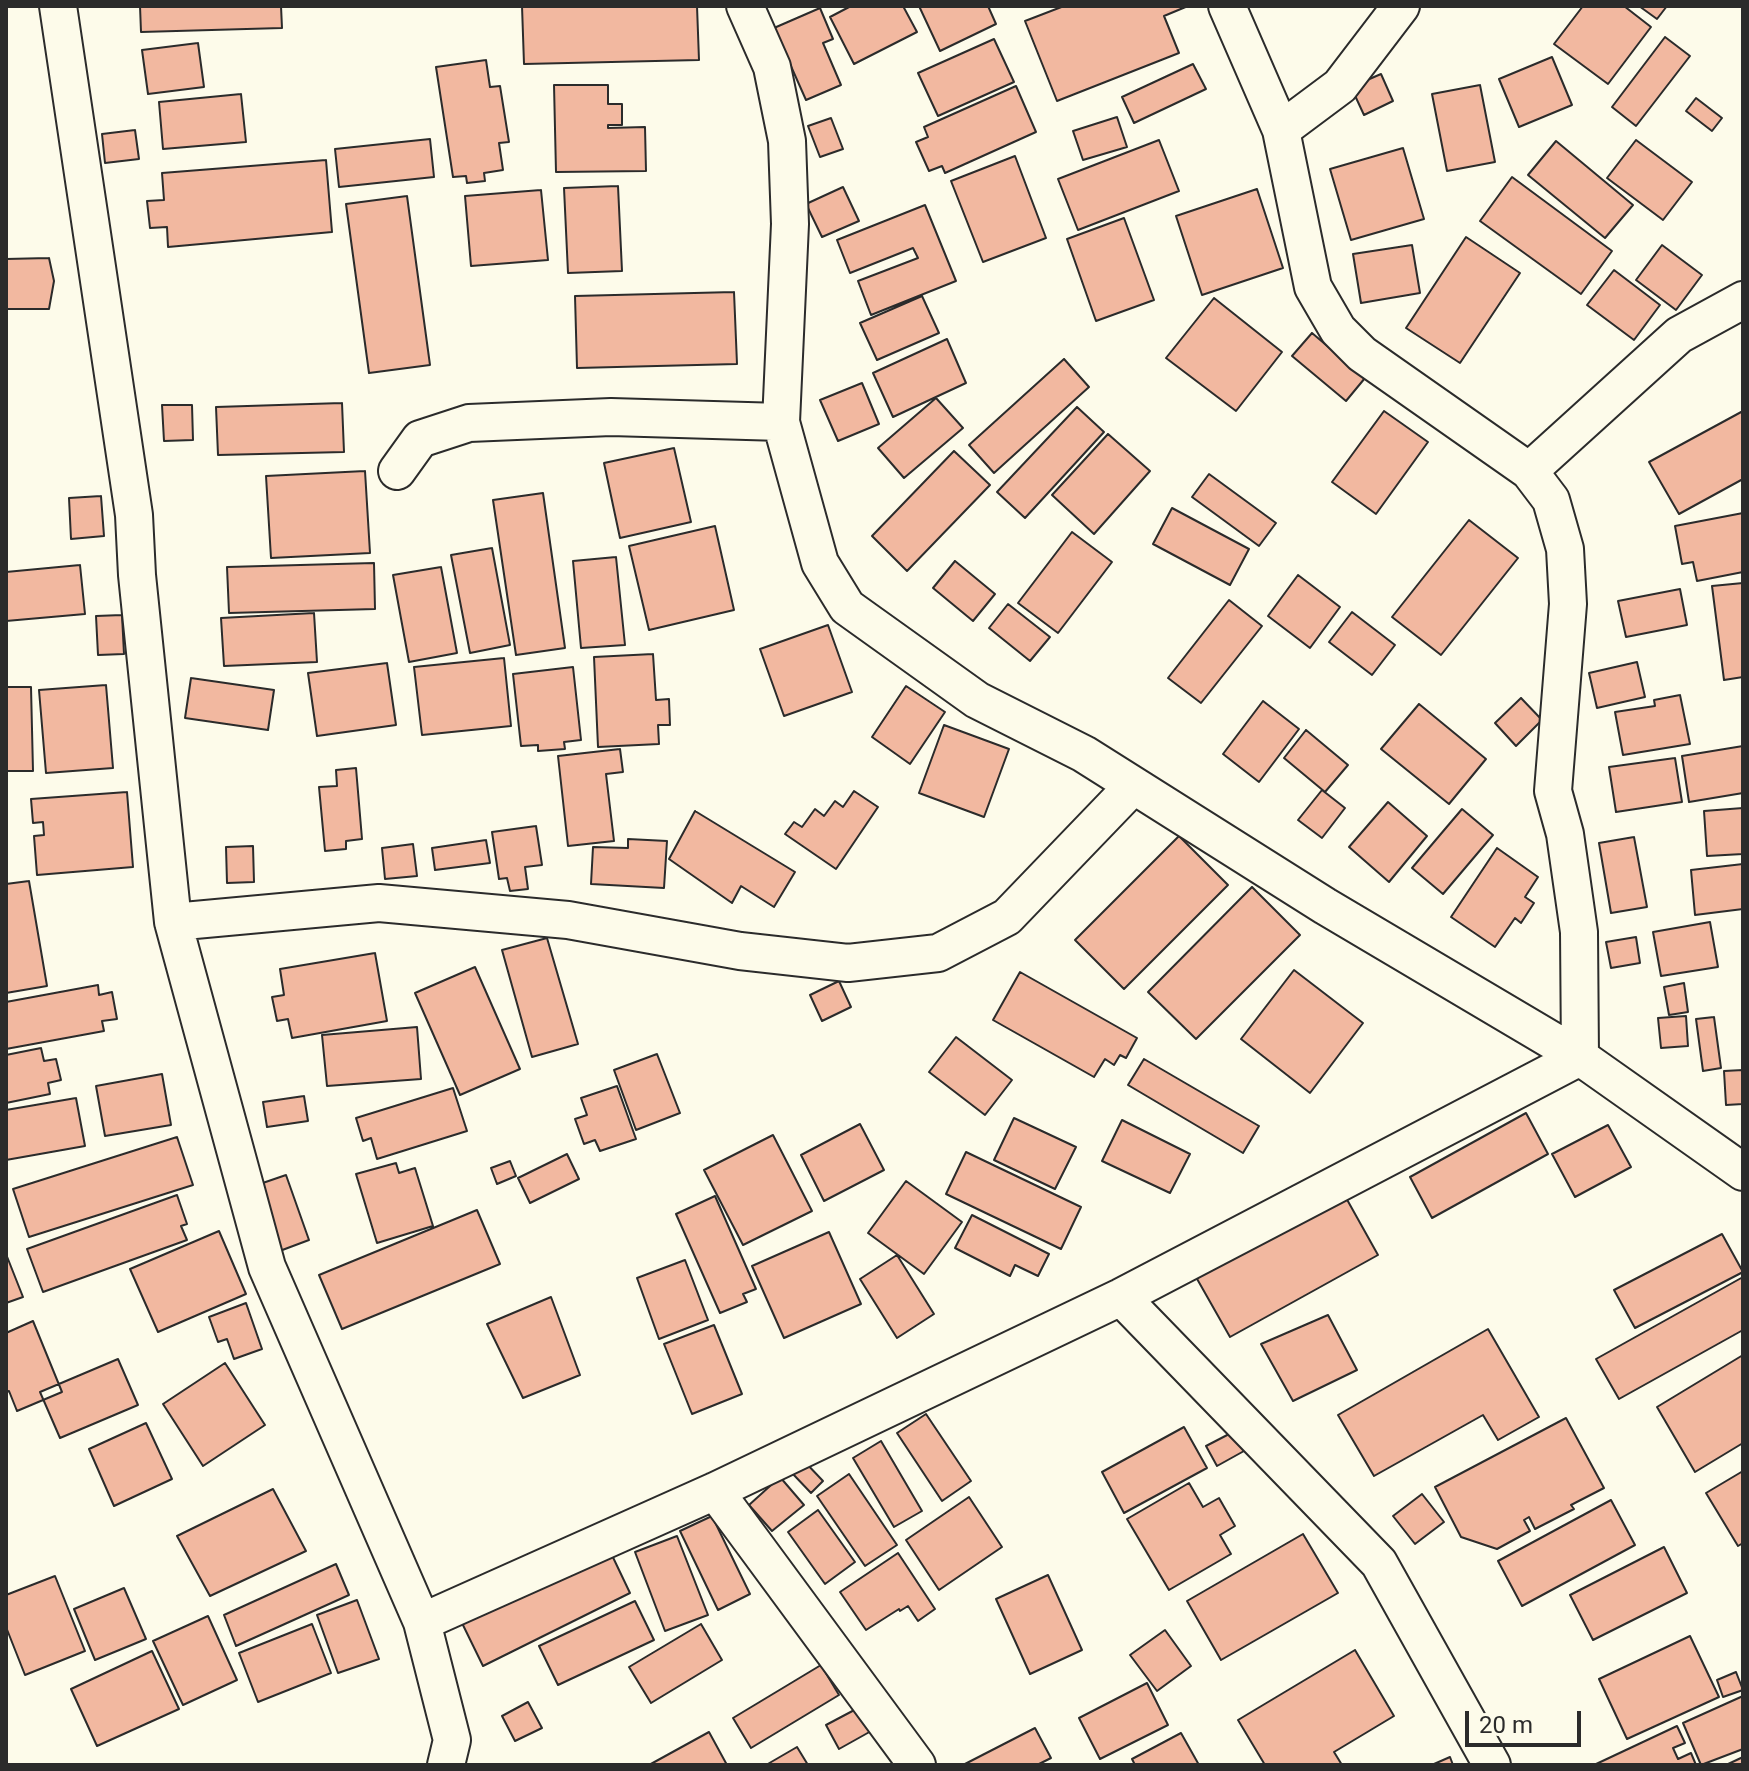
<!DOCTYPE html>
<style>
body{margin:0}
#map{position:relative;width:1749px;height:1771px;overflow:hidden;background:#fdfbea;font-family:Roboto,sans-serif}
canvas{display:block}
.frame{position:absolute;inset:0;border:8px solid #2b2b2b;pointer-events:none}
.scale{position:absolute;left:1465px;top:1711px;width:116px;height:36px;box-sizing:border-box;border:4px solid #2b2b2b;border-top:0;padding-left:10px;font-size:24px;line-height:28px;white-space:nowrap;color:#2b2b2b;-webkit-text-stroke:6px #fdfbea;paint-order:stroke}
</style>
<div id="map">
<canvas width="1749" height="1771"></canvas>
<div class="frame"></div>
<div class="scale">20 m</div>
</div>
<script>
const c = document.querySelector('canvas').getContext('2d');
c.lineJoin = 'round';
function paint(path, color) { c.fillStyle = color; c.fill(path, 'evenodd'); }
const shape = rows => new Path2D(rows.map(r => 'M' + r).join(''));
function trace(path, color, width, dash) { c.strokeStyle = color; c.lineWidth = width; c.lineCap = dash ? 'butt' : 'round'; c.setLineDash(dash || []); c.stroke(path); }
const building = shape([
 [140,6,281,6,282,28,141,32,140,6],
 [522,6,697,6,699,60,524,64,522,6],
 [851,6,903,6,917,32,854,64,830,17,851,6],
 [919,6,988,6,996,24,940,51,919,6],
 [1064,6,1188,6,1164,16,1179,53,1057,101,1025,21,1064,6],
 [1583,6,1624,6,1651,27,1608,84,1554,44,1583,6],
 [1639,6,1667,6,1657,19,1639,6],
 [820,8,833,39,823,43,841,85,806,100,774,28,820,8],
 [1665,37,1690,56,1636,126,1612,107,1665,37],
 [994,39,1014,82,938,116,918,73,994,39],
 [198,43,204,87,148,94,142,50,198,43],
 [1552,57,1572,105,1519,127,1499,79,1552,57],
 [486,60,490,87,500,86,509,142,499,143,503,170,484,173,485,181,467,183,466,176,453,177,436,67,486,60],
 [1193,64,1206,89,1134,123,1122,97,1193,64],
 [1381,74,1393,101,1364,115,1351,87,1381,74],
 [554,85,608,85,608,104,622,104,622,125,608,125,608,128,645,127,646,171,556,172,554,85],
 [1480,85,1495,162,1447,171,1432,94,1480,85],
 [1016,86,1036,132,945,173,942,166,929,171,916,142,928,137,924,127,1016,86],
 [241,94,246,142,163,149,159,102,241,94],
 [1696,98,1722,118,1712,131,1686,111,1696,98],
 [1117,117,1127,147,1083,160,1073,131,1117,117],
 [831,118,843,149,820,157,808,126,831,118],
 [135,130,139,159,105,163,102,134,135,130],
 [430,139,434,177,339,187,335,149,430,139],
 [1159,140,1179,191,1078,230,1058,179,1159,140],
 [1636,140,1692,182,1663,220,1607,178,1636,140],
 [1556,141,1633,205,1605,238,1528,175,1556,141],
 [1403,148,1424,219,1351,240,1330,169,1403,148],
 [1015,156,1046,238,983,262,951,181,1015,156],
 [326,160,332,232,168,247,167,227,150,228,147,201,164,200,162,173,326,160],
 [1512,177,1612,251,1581,294,1480,221,1512,177],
 [618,186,622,271,568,273,564,188,618,186],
 [843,187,859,221,822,237,806,204,843,187],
 [1257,189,1283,268,1202,295,1176,216,1257,189],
 [541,190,548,260,471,266,465,196,541,190],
 [407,196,430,365,369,373,346,204,407,196],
 [925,205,956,281,871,315,858,281,918,258,913,248,850,273,837,240,925,205],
 [1124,218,1154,300,1096,321,1067,239,1124,218],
 [1466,237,1520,273,1460,363,1406,328,1466,237],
 [1412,245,1420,293,1361,303,1353,254,1412,245],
 [1662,245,1702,275,1676,310,1636,280,1662,245],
 [49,258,54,281,49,309,6,309,6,259,49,258],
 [1614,270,1660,305,1634,340,1587,305,1614,270],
 [734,292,737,364,577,368,575,296,734,292],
 [922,296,939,333,877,360,860,323,922,296],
 [1214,298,1282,352,1236,411,1166,358,1214,298],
 [1312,333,1365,378,1346,401,1292,356,1312,333],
 [947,339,966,383,893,417,873,373,947,339],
 [1064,359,1089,387,994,473,969,445,1064,359],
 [862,383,879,424,838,441,820,400,862,383],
 [936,398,963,428,904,478,878,448,936,398],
 [342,403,344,452,218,455,216,407,342,403],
 [162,405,192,405,193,440,164,441,162,405],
 [1077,407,1104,432,1025,518,997,492,1077,407],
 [1384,411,1428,442,1376,514,1332,482,1384,411],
 [1743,411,1743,479,1679,514,1649,462,1743,411],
 [1108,434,1150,471,1094,534,1052,495,1108,434],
 [674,448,691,522,620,538,604,463,674,448],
 [954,451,990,485,907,571,872,536,954,451],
 [365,471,370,553,271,558,266,476,365,471],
 [1209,474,1276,523,1259,546,1192,497,1209,474],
 [543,493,565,648,516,655,493,500,543,493],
 [101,496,104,536,71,539,69,498,101,496],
 [1172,508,1249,549,1230,585,1153,544,1172,508],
 [1743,513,1743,572,1697,581,1693,562,1682,564,1675,526,1743,513],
 [1469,520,1518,558,1441,655,1392,617,1469,520],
 [715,526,734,610,649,630,629,546,715,526],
 [1072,532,1112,562,1058,633,1018,603,1072,532],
 [492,548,510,645,470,653,451,555,492,548],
 [616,557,625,645,581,648,573,561,616,557],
 [955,561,995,594,973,621,933,588,955,561],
 [374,563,375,609,229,613,227,567,374,563],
 [80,565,85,614,6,621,6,572,80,565],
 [441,567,457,653,409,662,393,575,441,567],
 [1298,575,1340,607,1310,648,1268,616,1298,575],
 [1743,583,1743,677,1724,680,1712,586,1743,583],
 [1680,589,1687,625,1626,637,1618,601,1680,589],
 [1229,600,1262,626,1201,703,1168,678,1229,600],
 [1008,604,1050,637,1030,661,989,628,1008,604],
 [1352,612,1395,645,1372,675,1329,642,1352,612],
 [314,613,317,662,224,666,221,618,314,613],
 [122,615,124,654,98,655,96,616,122,615],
 [828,625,852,692,784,716,760,649,828,625],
 [653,654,656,700,669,699,670,725,658,725,659,744,598,747,594,657,653,654],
 [504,658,511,726,422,735,414,667,504,658],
 [1637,662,1645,697,1597,708,1589,673,1637,662],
 [387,663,396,725,317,736,308,673,387,663],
 [573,667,581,740,564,742,565,749,538,751,538,745,521,746,513,674,573,667],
 [191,678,274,690,268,730,185,718,191,678],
 [106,685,113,768,46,773,39,690,106,685],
 [906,686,945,712,910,764,872,737,906,686],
 [6,687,31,687,33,771,6,771,6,687],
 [1680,695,1690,744,1623,755,1615,712,1655,706,1654,700,1680,695],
 [1521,698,1542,720,1516,746,1495,723,1521,698],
 [1263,701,1299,729,1259,782,1223,754,1263,701],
 [1419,704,1486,759,1449,804,1381,749,1419,704],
 [944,725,1009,749,984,817,919,793,944,725],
 [1306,730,1348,765,1325,792,1284,758,1306,730],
 [1743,746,1743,793,1689,802,1682,756,1743,746],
 [620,749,623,772,606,774,614,841,568,846,558,756,620,749],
 [1675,758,1682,802,1616,812,1609,767,1675,758],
 [356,768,362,839,346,841,346,849,325,851,319,787,337,786,336,770,356,768],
 [1322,790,1345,808,1322,838,1298,820,1322,790],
 [854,791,878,807,836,869,785,834,794,822,802,827,815,809,824,816,835,801,843,807,854,791],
 [127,792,133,867,37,875,34,836,44,835,43,822,33,823,31,799,127,792],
 [1388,802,1427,836,1389,882,1349,847,1388,802],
 [1743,808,1743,854,1707,856,1704,811,1743,808],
 [1462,809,1493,835,1443,894,1412,868,1462,809],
 [695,811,795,872,774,907,741,886,732,903,669,859,695,811],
 [536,826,542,865,525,867,528,889,510,891,507,878,499,879,492,832,536,826],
 [1179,836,1228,885,1124,989,1075,940,1179,836],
 [1634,837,1647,907,1611,913,1599,843,1634,837],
 [628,839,667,841,664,888,591,884,593,847,628,848,628,839],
 [486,840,490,863,435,870,432,848,486,840],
 [413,844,417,876,385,879,382,848,413,844],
 [253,846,254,882,227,883,226,847,253,846],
 [1497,848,1538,877,1525,897,1534,903,1521,923,1515,918,1495,947,1451,917,1497,848],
 [1743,864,1743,909,1695,915,1691,870,1743,864],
 [29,881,47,986,6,993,6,884,29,881],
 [1252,887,1300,935,1196,1039,1148,992,1252,887],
 [1710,922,1718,967,1661,976,1653,932,1710,922],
 [1636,937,1640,963,1611,968,1606,942,1636,937],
 [547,938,578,1044,532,1057,502,950,547,938],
 [375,953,387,1021,292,1038,288,1019,277,1021,272,997,284,995,280,969,375,953],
 [475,967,520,1069,460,1095,415,993,475,967],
 [1294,970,1363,1023,1310,1093,1241,1039,1294,970],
 [1020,972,1137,1038,1126,1058,1120,1055,1114,1065,1105,1059,1094,1077,993,1020,1020,972],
 [839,981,851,1007,822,1021,810,995,839,981],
 [1684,983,1688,1012,1669,1015,1664,987,1684,983],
 [98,985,99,995,112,992,117,1019,102,1021,104,1031,6,1049,6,1002,98,985],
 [1686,1016,1688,1046,1661,1048,1658,1018,1686,1016],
 [1714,1017,1721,1068,1703,1071,1696,1019,1714,1017],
 [417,1027,421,1079,327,1086,322,1035,417,1027],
 [956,1037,1012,1080,985,1115,929,1072,956,1037],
 [41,1048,44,1061,56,1059,61,1080,48,1083,50,1094,6,1103,6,1055,41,1048],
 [657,1054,680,1113,636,1130,614,1070,657,1054],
 [1144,1059,1259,1126,1243,1153,1128,1085,1144,1059],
 [1743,1070,1743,1104,1726,1105,1724,1071,1743,1070],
 [162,1074,171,1125,105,1136,96,1086,162,1074],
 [617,1086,636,1139,600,1151,595,1140,584,1144,575,1119,587,1115,581,1098,617,1086],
 [453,1088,467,1131,377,1159,371,1138,363,1141,356,1118,453,1088],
 [304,1096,308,1121,267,1127,263,1102,304,1096],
 [76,1098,85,1146,6,1160,6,1110,76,1098],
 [1526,1113,1548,1154,1432,1218,1410,1177,1526,1113],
 [1014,1118,1076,1147,1055,1189,994,1160,1014,1118],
 [1122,1120,1190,1154,1170,1193,1102,1161,1122,1120],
 [860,1124,884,1170,824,1201,801,1155,860,1124],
 [1608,1125,1631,1167,1575,1197,1552,1154,1608,1125],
 [773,1135,812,1211,743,1245,704,1170,773,1135],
 [177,1137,193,1185,29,1237,13,1189,177,1137],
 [966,1152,1081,1207,1061,1249,946,1194,966,1152],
 [567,1154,579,1179,530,1203,518,1178,567,1154],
 [510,1161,516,1176,497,1184,491,1168,510,1161],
 [396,1163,399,1173,415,1168,433,1226,377,1243,356,1174,396,1163],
 [286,1175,309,1240,277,1252,254,1186,286,1175],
 [906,1181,962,1222,924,1274,868,1233,906,1181],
 [1340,1187,1378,1255,1230,1337,1192,1270,1340,1187],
 [177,1195,187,1224,181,1226,187,1240,43,1292,27,1249,177,1195],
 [715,1196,756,1289,743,1294,747,1302,720,1313,676,1214,715,1196],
 [477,1210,500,1264,342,1329,319,1275,477,1210],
 [972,1215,1049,1254,1038,1276,1015,1265,1010,1276,955,1248,972,1215],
 [219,1231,246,1294,158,1332,130,1269,219,1231],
 [829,1232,861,1304,784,1338,752,1266,829,1232],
 [1722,1234,1743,1272,1635,1328,1614,1290,1722,1234],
 [6,1254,23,1297,6,1303,6,1254],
 [897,1255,934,1314,897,1338,860,1279,897,1255],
 [685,1260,708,1320,659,1339,637,1278,685,1260],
 [1743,1277,1743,1330,1619,1399,1596,1359,1743,1277],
 [551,1297,580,1375,523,1398,487,1324,551,1297],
 [246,1303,262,1349,234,1359,227,1339,218,1342,209,1317,246,1303],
 [1328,1315,1357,1370,1293,1401,1261,1344,1328,1315],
 [33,1321,62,1392,17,1411,9,1391,6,1392,6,1333,33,1321],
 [714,1325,742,1394,692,1414,664,1344,714,1325],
 [1488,1329,1539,1417,1498,1440,1483,1415,1374,1476,1338,1415,1488,1329],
 [1743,1355,1743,1443,1695,1472,1657,1407,1743,1355],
 [118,1359,138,1405,60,1438,40,1392,118,1359],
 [225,1363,265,1425,203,1466,163,1404,225,1363],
 [926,1414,971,1481,942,1501,897,1433,926,1414],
 [1566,1418,1604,1488,1571,1505,1574,1509,1535,1529,1529,1517,1524,1520,1530,1531,1497,1549,1461,1537,1435,1487,1566,1418],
 [146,1423,172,1479,114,1506,89,1449,146,1423],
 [1184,1427,1207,1468,1124,1513,1102,1472,1184,1427],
 [1233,1432,1244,1451,1217,1466,1206,1446,1233,1432],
 [881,1441,922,1511,894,1527,853,1458,881,1441],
 [804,1461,823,1481,811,1493,792,1473,804,1461],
 [1743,1471,1743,1543,1738,1546,1706,1493,1743,1471],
 [849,1474,897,1545,865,1566,817,1496,849,1474],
 [780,1477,804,1505,772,1531,749,1505,780,1477],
 [1189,1483,1203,1507,1219,1498,1235,1526,1220,1535,1231,1554,1169,1590,1127,1519,1189,1483],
 [273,1489,306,1551,210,1596,177,1536,273,1489],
 [1422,1494,1444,1522,1415,1544,1393,1516,1422,1494],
 [969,1497,1002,1547,939,1590,906,1540,969,1497],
 [1611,1500,1635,1545,1522,1606,1498,1561,1611,1500],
 [818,1510,855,1562,825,1584,788,1532,818,1510],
 [712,1516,750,1594,718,1610,680,1531,712,1516],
 [1303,1534,1338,1593,1221,1660,1187,1601,1303,1534],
 [677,1536,708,1615,665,1631,635,1552,677,1536],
 [1664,1547,1687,1593,1593,1640,1570,1595,1664,1547],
 [609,1549,630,1593,483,1666,461,1621,609,1549],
 [898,1553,935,1609,918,1621,908,1606,900,1611,899,1609,866,1630,840,1592,898,1553],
 [336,1564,349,1595,236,1646,224,1615,336,1564],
 [1048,1575,1082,1650,1030,1674,996,1599,1048,1575],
 [55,1576,85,1651,25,1675,6,1627,6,1595,55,1576],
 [124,1588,146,1639,95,1660,74,1609,124,1588],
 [357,1600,379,1659,338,1673,317,1615,357,1600],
 [635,1601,654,1640,558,1685,539,1646,635,1601],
 [208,1616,237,1680,183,1705,153,1641,208,1616],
 [312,1624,331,1673,258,1702,239,1653,312,1624],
 [701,1624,722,1660,651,1703,629,1667,701,1624],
 [1165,1630,1191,1666,1157,1691,1130,1655,1165,1630],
 [1690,1636,1719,1697,1627,1739,1599,1679,1690,1636],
 [1355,1650,1394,1716,1334,1752,1342,1765,1265,1765,1238,1720,1355,1650],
 [152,1651,179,1709,97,1746,71,1689,152,1651],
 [821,1665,839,1695,751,1748,733,1718,821,1665],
 [1736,1672,1743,1690,1723,1697,1717,1680,1736,1672],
 [1147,1683,1168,1725,1100,1759,1079,1718,1147,1683],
 [1743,1696,1743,1749,1701,1765,1683,1723,1743,1696],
 [528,1702,542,1728,515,1741,502,1716,528,1702],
 [860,1707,873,1730,839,1749,826,1725,860,1707],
 [1677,1726,1685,1743,1673,1748,1678,1759,1691,1753,1696,1765,1594,1765,1677,1726],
 [1035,1728,1051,1758,1037,1765,963,1765,1035,1728],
 [709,1732,727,1765,649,1765,709,1732],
 [1181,1733,1199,1765,1135,1765,1132,1759,1181,1733],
 [797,1747,808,1765,766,1765,797,1747],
 [1450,1757,1453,1765,1434,1765,1434,1764,1450,1757],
 [1743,1757,1743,1765,1726,1765,1743,1757]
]);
const minor = shape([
 [58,6,134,515,137,575,173,922,267,1267,422,1622,452,1740,446,1765],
 [745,6,772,67,787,141,790,224,781,422,820,563,847,607,977,700,1084,754,1325,906,1580,1057,1743,1172],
 [1227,6,1281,130,1313,287,1338,330,1362,354,1529,471,1551,500,1565,549,1568,604,1553,791,1565,834,1579,932,1580,1057],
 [1281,130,1340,86,1401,6],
 [397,471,420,439,469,423,611,417,781,422],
 [1529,471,1679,335,1743,300],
 [173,922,379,903,568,920,740,951,848,963,938,953,1007,917,1132,787],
 [1121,1297,1379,1563,1492,1765],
 [715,1491,917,1765],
 [422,1622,715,1491,1121,1297,1580,1057]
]);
paint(building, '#f2b8a0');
trace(building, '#2b2b2b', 2);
trace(minor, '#2b2b2b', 40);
trace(minor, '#fdfbea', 36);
</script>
